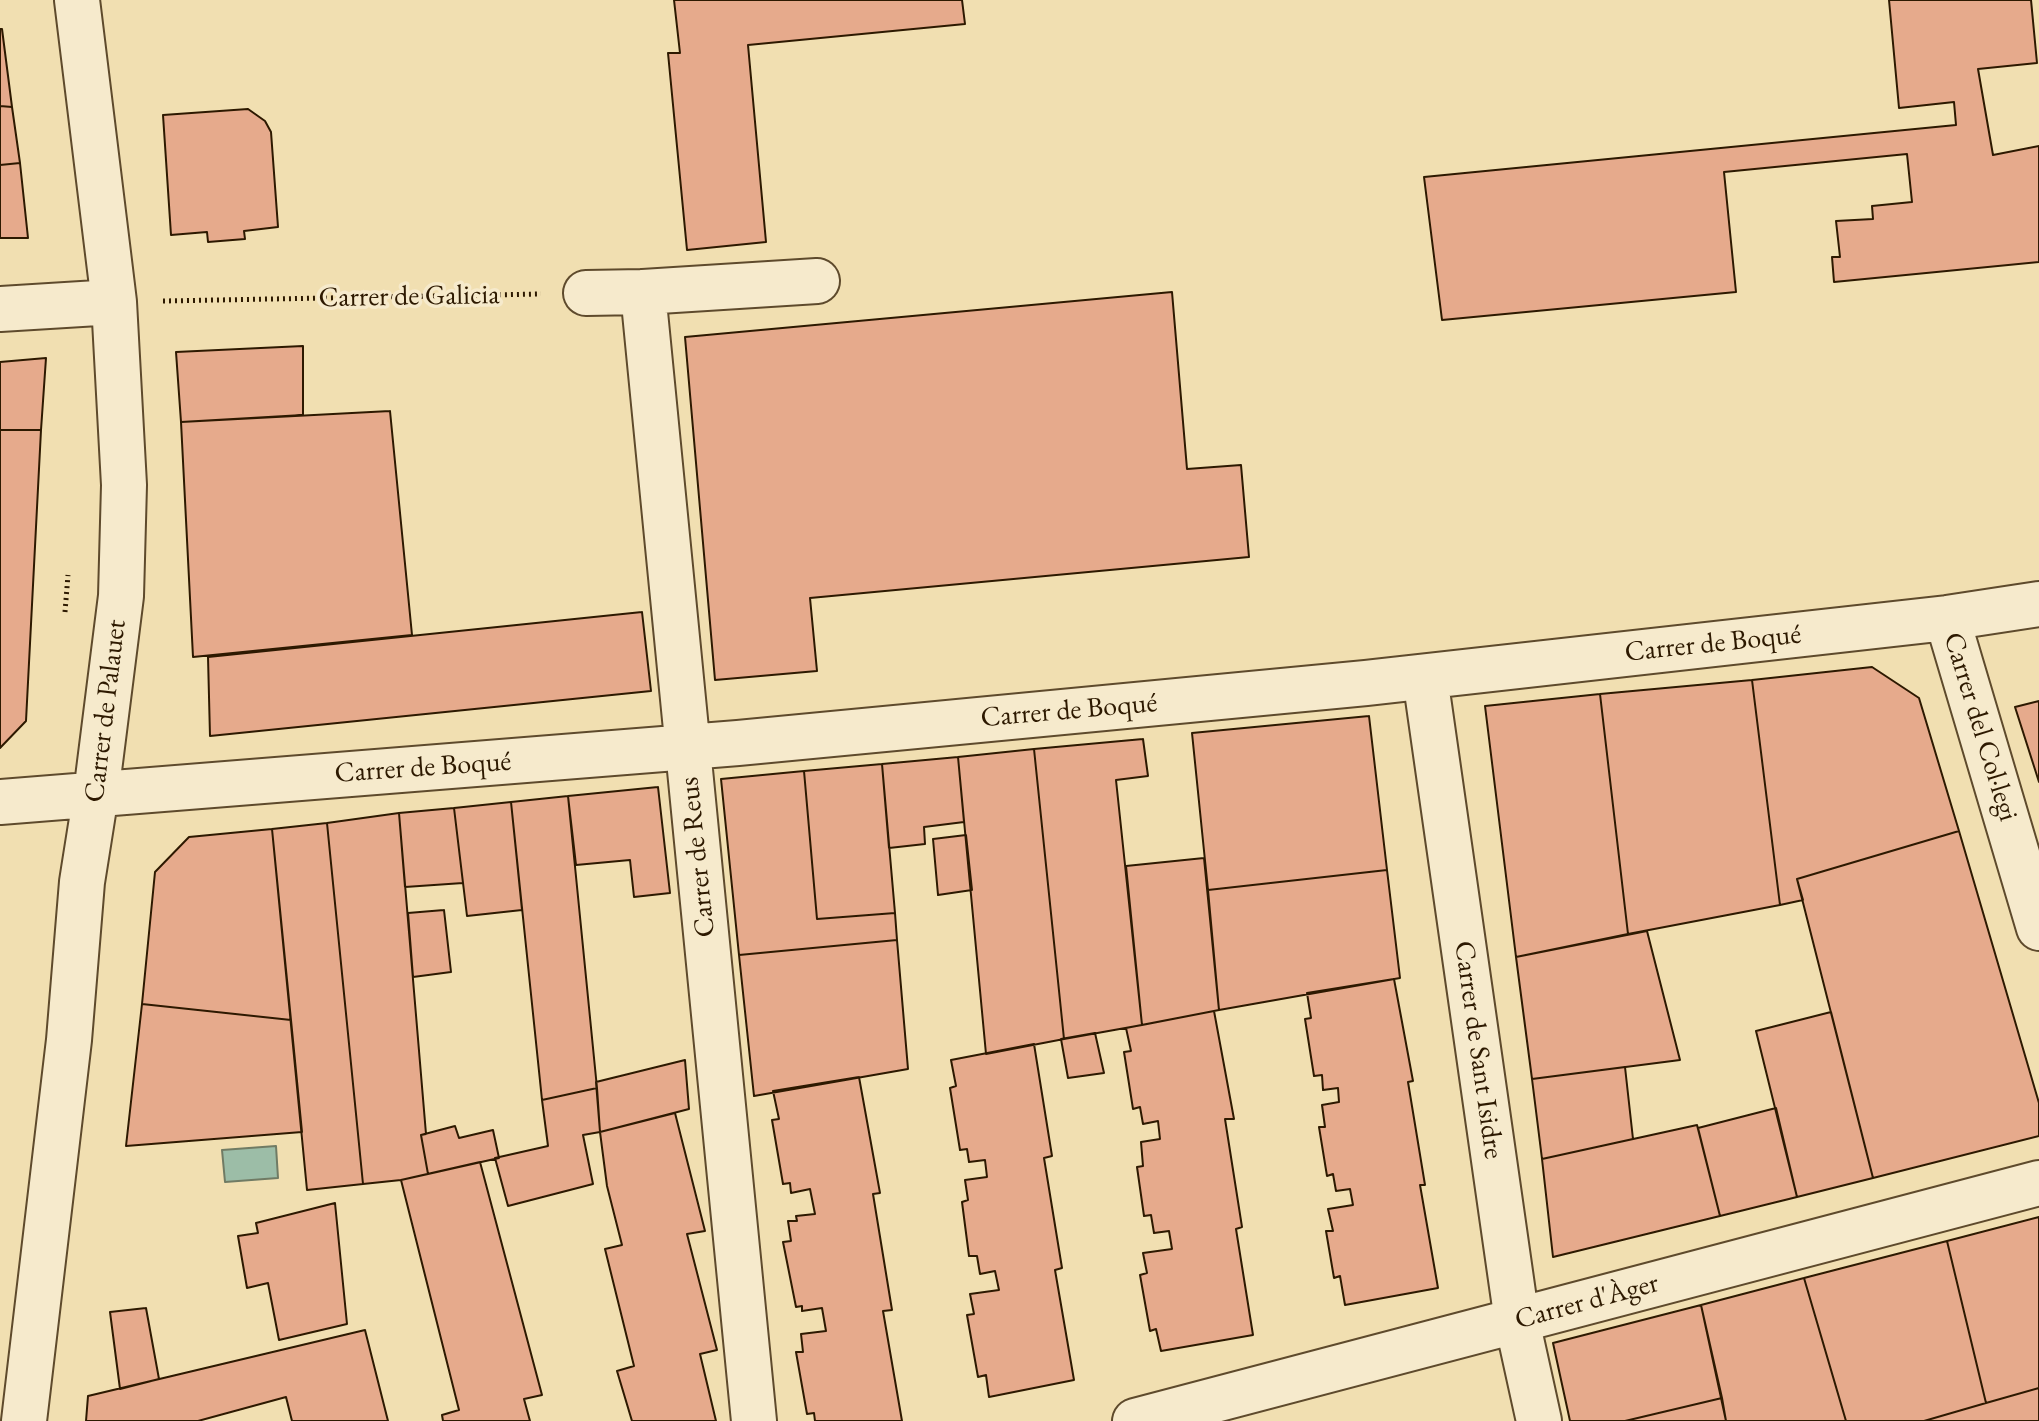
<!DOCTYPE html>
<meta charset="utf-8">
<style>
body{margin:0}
canvas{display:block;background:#f1dfb1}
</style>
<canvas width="2039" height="1421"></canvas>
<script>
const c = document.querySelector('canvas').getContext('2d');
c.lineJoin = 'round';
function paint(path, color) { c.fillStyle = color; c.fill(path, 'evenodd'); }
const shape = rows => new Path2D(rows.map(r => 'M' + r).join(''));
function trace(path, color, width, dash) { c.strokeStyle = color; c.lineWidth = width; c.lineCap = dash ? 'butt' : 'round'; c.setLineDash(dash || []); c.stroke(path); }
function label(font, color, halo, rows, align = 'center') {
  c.font = font + ' "EB Garamond",serif'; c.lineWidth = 7; c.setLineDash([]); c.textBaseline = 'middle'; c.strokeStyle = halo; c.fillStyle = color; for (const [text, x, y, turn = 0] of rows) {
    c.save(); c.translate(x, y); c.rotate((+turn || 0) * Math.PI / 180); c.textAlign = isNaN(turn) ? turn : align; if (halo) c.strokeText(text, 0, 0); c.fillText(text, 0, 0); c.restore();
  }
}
const water = shape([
 [276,1146,278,1178,225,1182,222,1150,276,1146]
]);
const building = shape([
 [674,0,962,0,965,24,748,45,766,242,687,250,668,53,680,53,674,0],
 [1889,0,2031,0,2037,63,1978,69,1993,155,2039,146,2039,262,1834,282,1832,257,1840,257,1836,221,1873,219,1872,206,1912,202,1907,154,1724,172,1736,292,1442,320,1424,177,1956,125,1954,102,1899,108,1889,0],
 [0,29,2,29,12,107,0,106,0,29],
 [0,106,12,107,20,163,0,165,0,106],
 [248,109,265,121,271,132,278,227,244,231,245,239,208,242,207,232,171,235,163,115,248,109],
 [20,163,28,238,0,238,0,165,20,163],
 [1172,292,1187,469,1241,465,1249,557,810,598,817,671,715,680,685,337,1172,292],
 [303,346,303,415,181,422,176,352,303,346],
 [46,358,41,430,0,430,0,362,46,358],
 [390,411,412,635,193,657,181,422,390,411],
 [0,430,41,430,26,721,0,748,0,430],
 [642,612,651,691,210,736,208,657,642,612],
 [1872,667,1919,698,1959,831,1797,879,1803,900,1780,905,1752,680,1872,667],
 [1752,680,1780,905,1628,934,1600,694,1752,680],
 [1600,694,1628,934,1516,957,1485,706,1600,694],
 [2039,701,2039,782,2015,707,2039,701],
 [1369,716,1387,870,1208,890,1192,733,1369,716],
 [1143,739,1148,776,1116,780,1142,1025,1064,1039,1034,749,1143,739],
 [1034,749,1064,1039,986,1054,958,757,1034,749],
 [958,757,964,822,924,827,925,844,889,848,882,764,958,757],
 [882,764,895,913,817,919,804,771,882,764],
 [804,771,817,919,895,913,897,940,739,955,721,779,804,771],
 [658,787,670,893,634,897,630,860,576,865,568,796,658,787],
 [568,796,597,1088,542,1100,511,802,568,796],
 [511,802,522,910,467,916,454,808,511,802],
 [454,808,463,883,405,887,399,813,454,808],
 [399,813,426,1134,421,1135,428,1174,401,1180,363,1184,327,823,399,813],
 [327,823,363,1184,307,1190,272,829,327,823],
 [272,829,291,1020,142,1004,155,872,189,837,272,829],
 [1959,831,2039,1103,2039,1136,1873,1178,1797,879,1959,831],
 [966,835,972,890,938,895,933,839,966,835],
 [1204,858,1219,1010,1142,1025,1126,866,1204,858],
 [1387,870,1400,978,1219,1010,1208,890,1387,870],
 [444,910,451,972,413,977,408,913,444,910],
 [1647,931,1680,1060,1532,1079,1516,957,1647,931],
 [897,940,908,1069,754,1096,739,955,897,940],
 [1394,979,1413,1081,1408,1082,1425,1185,1420,1185,1438,1288,1345,1305,1340,1276,1334,1278,1326,1231,1333,1231,1328,1209,1353,1205,1350,1189,1336,1191,1333,1174,1327,1176,1319,1127,1325,1127,1322,1105,1339,1102,1338,1088,1323,1090,1322,1075,1314,1076,1305,1019,1311,1018,1307,993,1394,979],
 [142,1004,291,1020,302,1132,126,1146,142,1004],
 [1214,1011,1234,1119,1225,1119,1242,1227,1236,1229,1253,1335,1161,1351,1156,1329,1150,1331,1140,1275,1147,1273,1143,1253,1172,1249,1169,1231,1154,1233,1151,1215,1144,1216,1137,1167,1143,1166,1141,1142,1160,1139,1158,1121,1143,1124,1140,1107,1133,1109,1124,1052,1131,1051,1126,1028,1214,1011],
 [1831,1012,1873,1178,1797,1197,1756,1031,1831,1012],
 [1095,1033,1104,1073,1068,1078,1061,1039,1095,1033],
 [1034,1044,1052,1156,1044,1158,1062,1268,1055,1270,1074,1380,989,1397,986,1375,978,1377,967,1315,974,1314,970,1294,999,1290,995,1271,980,1274,977,1256,969,1256,962,1202,968,1200,965,1180,987,1177,985,1160,969,1162,967,1149,960,1150,950,1088,956,1086,951,1060,1034,1044],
 [685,1060,689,1109,600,1132,596,1082,685,1060],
 [1625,1067,1633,1139,1542,1159,1532,1079,1625,1067],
 [859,1077,880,1193,873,1194,892,1310,883,1311,902,1421,815,1421,814,1413,807,1414,796,1352,803,1352,801,1334,826,1331,822,1308,802,1311,802,1306,796,1307,783,1242,791,1241,788,1221,797,1221,796,1216,815,1214,810,1189,791,1193,790,1183,783,1184,772,1120,779,1119,773,1091,859,1077],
 [597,1088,600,1132,583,1135,593,1184,508,1206,495,1158,548,1146,542,1100,597,1088],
 [1776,1108,1797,1197,1720,1216,1698,1128,1776,1108],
 [675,1113,705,1231,687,1234,717,1350,700,1354,716,1421,632,1421,617,1371,634,1366,605,1249,622,1245,607,1186,600,1132,675,1113],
 [1697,1125,1720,1216,1553,1257,1542,1159,1697,1125],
 [455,1126,459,1138,493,1130,499,1158,428,1174,421,1135,455,1126],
 [480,1162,542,1395,524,1399,530,1421,443,1421,442,1415,459,1410,401,1180,480,1162],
 [335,1203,347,1324,279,1340,268,1283,247,1288,238,1236,258,1233,256,1223,335,1203],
 [2039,1217,2039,1388,1986,1403,1947,1241,2039,1217],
 [1947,1241,1986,1403,1924,1421,1846,1421,1804,1278,1947,1241],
 [1804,1278,1846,1421,1726,1421,1701,1305,1804,1278],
 [1701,1305,1722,1398,1625,1421,1570,1421,1553,1343,1701,1305],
 [146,1308,159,1379,120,1389,110,1312,146,1308],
 [365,1330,388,1421,292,1421,286,1397,198,1421,86,1421,88,1396,365,1330],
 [2039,1388,2039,1421,1924,1421,1986,1403,2039,1388],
 [1722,1398,1726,1421,1625,1421,1722,1398]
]);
const path = shape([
 [163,301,541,294],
 [65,612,68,575]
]);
const minor = shape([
 [643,292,754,1421],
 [586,293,643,292,817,281],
 [0,309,114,302],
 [1947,618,2039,928],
 [1425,677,1517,1321,1539,1421],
 [0,802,738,743,1366,683,1947,618,2039,604],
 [24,1421,69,1040,82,882,96,794,121,596,124,485,114,302,77,0],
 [1135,1421,2039,1183]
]);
const streetNames = [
 ["Carrer de Galicia",409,297,-1],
 ["Carrer de Boqué",1713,644,-6],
 ["Carrer de Palauet",106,711,-83],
 ["Carrer de Boqué",1069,711,-5],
 ["Carrer del Col·legi",1980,727,73],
 ["Carrer de Boqué",423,768,-4],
 ["Carrer de Reus",698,857,-96],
 ["Carrer de Sant Isidre",1478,1050,82],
 ["Carrer d'Àger",1587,1302,-15]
];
paint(water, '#9cbda7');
trace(water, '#707b64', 2);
paint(building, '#e6aa8c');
trace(building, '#2d1900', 2);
trace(minor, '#5e4a2c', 48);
trace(path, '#2d1900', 5, [2, 4]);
trace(minor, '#f6eacc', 44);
label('28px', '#2d1900', '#f6eacc', streetNames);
</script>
